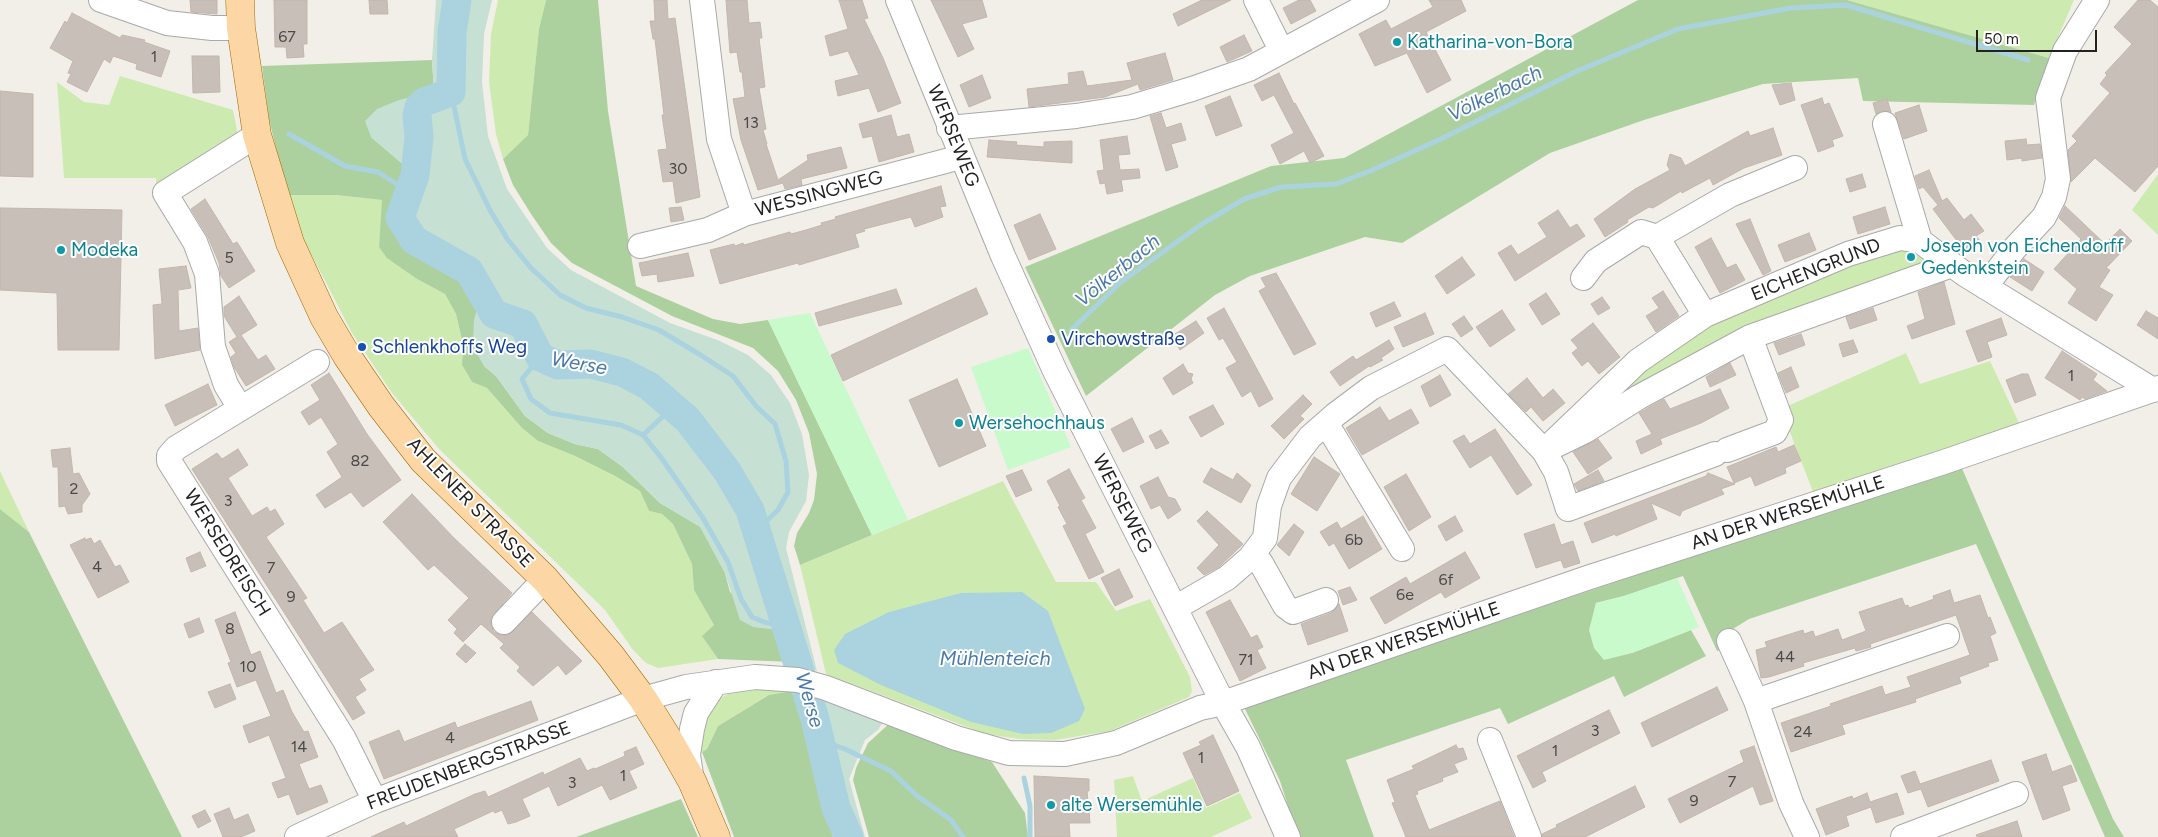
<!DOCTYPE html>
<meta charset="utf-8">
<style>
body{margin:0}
#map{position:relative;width:2158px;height:837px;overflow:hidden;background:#f2efe9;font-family:Figtree,sans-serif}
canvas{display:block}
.scale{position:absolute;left:1976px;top:30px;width:121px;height:22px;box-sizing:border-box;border:2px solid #222;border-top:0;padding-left:6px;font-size:15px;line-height:18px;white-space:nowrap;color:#222;-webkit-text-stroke:4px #fff;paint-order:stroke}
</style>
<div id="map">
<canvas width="2158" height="837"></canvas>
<div class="scale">50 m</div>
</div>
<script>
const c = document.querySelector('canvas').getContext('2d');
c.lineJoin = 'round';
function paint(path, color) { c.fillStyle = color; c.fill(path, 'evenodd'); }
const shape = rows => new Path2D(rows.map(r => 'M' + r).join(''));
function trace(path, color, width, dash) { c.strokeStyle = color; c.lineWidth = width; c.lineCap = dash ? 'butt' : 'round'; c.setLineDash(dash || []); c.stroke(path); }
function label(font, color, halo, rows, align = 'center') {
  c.font = font + ' Figtree,sans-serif'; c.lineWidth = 4; c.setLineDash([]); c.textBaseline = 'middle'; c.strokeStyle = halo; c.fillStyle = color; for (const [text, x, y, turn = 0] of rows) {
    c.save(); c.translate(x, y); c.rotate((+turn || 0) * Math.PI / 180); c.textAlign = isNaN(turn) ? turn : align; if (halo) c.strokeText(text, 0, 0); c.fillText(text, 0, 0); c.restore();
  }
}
const grass = shape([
 [498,0,546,0,539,30,528,135,503,159,496,134,489,82,491,34],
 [1847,0,2074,0,2049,58],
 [120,76,233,110,239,140,156,188,156,178,64,178,57,82,84,102,109,105],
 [2158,174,2158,235,2132,210],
 [288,195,336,195,383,200,379,247,417,279,445,294,456,314,463,344,462,365,472,382,487,388,522,428,538,441,575,456,615,476,640,491,649,511,662,514,673,524,692,564,694,590,714,625,703,637,718,659,658,668,646,663,633,650,605,610,439,449,392,393,352,333,305,242],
 [1906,243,1936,262,1593,408,1721,315],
 [1906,353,1920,384,1990,361,2021,427,1815,497,1781,409],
 [0,471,29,532,0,509],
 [1003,481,1056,582,1096,582,1116,611,1150,599,1190,677,1192,691,1189,697,1110,731,1055,740,1019,739,986,734,826,674,800,565],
 [753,687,801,692,769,695,718,726,707,749,702,752,699,736,704,716,716,701,729,693],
 [1133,776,1142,801,1193,778,1206,808,1240,793,1252,818,1211,837,1117,837,1114,780]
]);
const forest = shape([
 [546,0,598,0,608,111,636,286,713,319,740,324,768,320,872,535,800,565,794,546,797,533,809,513,814,500,817,474,809,433,796,400,778,371,753,348,672,316,572,263,551,243,531,214,513,185,503,159,528,135,539,29],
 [1638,0,1847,0,2049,58,2034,105,1863,101,1858,78,1763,84,1644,120,1550,153,1402,243,1365,237,1250,276,1215,295,1086,396,1025,267,1271,166,1344,158],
 [432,60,434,92,418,97,371,137,405,166,407,175,397,204,396,225,404,240,461,272,471,282,482,306,484,366,496,376,525,416,548,433,575,444,598,449,623,467,660,503,701,527,725,573,730,592,778,630,783,636,792,662,718,659,702,636,714,625,694,590,692,564,673,524,662,514,649,511,640,491,615,476,575,456,538,441,522,428,487,388,472,382,462,365,463,344,456,314,445,294,417,279,387,258,379,247,382,200,336,195,287,195,269,119,262,66],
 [1961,466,2113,819,2124,837,2105,837,1976,544,1749,619,1720,637,1723,649,1717,651,1683,576,1624,596,1596,603,1593,617,1632,653,1691,630,1706,656,1624,697,1614,676,1508,724,1500,708,1346,760,1374,837,1298,837,1280,781,1244,707],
 [0,509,29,532,182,837,0,837],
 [787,692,801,692,805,705,802,716,808,732,823,803,833,837,734,837,702,752,707,749,718,726,769,695],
 [892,721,948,747,992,762,1025,813,1028,837,869,837,853,780,856,768,868,743],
 [681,799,698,837,576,837]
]);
const wetland = shape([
 [436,0,492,0,484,34,482,82,488,136,507,189,547,248,571,270,670,323,720,341,748,355,771,375,790,403,802,434,809,475,806,501,789,532,786,548,817,671,792,662,783,637,778,630,753,627,740,620,725,573,700,527,660,503,623,467,598,449,575,444,548,433,525,416,496,376,484,366,476,352,473,340,474,320,477,309,481,306,471,282,461,272,404,240,396,226,397,204,407,175,405,166,371,137,365,121,377,109,399,100,434,92,432,60],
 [801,692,830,700,883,722,878,730,865,740,849,779,865,837,833,837,823,803,808,732,802,716,805,705]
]);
const park = shape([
 [810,313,908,520,872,535,768,320],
 [1028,348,1071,447,1008,470,971,367],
 [1677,578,1699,627,1632,653,1604,660,1594,648,1589,630,1596,603,1624,596]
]);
const water = shape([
 [1022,592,1048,611,1085,709,1079,721,1051,733,1023,734,971,722,881,685,838,663,834,650,845,634,889,612,961,593]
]);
const stream = shape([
 [451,92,465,159,491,212,508,240,531,268,560,295,586,308,622,317,659,330,699,354,733,376,756,406,775,424,786,461,788,492,778,510,756,531],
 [289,134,345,166,378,172,409,192],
 [1071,330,1121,282,1202,224,1244,199,1281,187,1336,184,1370,171,1443,138,1575,72,1678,29,1791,8,1846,5,2028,60],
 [540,357,522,379,531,399,550,413,621,425,643,435,673,407],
 [643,435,660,456,703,518,728,562,741,599,752,617,764,622,786,627],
 [820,740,845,749,891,771,916,795,951,820,963,837],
 [1024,778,1030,806,1030,837]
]);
const river = shape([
 [457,0,452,32,451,92,424,102,419,107,417,115,419,137,415,175,400,218,414,240,469,271,494,314,523,324,540,357,558,365,590,364,622,372,649,386,688,420,727,471,750,510,815,719,836,808,849,837]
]);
const building = shape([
 [190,0,217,0,217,14,191,12,190,0],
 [274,0,307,0,307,44,303,44,304,57,287,58,286,47,275,47,274,0],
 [369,0,387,0,388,14,370,14,369,0],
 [654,0,667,0,668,19,675,18,700,197,676,203,673,181,663,182,658,150,667,149,662,115,664,115,655,39,653,39,650,21,655,21,654,0],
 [726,0,747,0,749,23,760,22,762,38,759,38,765,87,759,88,766,129,763,130,767,144,766,144,778,180,808,160,807,155,841,147,847,168,801,179,802,185,785,189,783,183,758,190,741,140,735,109,733,99,745,97,742,72,740,72,737,52,730,53,726,0],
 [839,0,862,0,868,18,864,19,883,58,901,103,878,112,869,88,838,96,835,81,859,75,848,51,830,56,825,36,848,29,839,0],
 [931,0,982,0,987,17,962,24,974,49,958,57,931,0],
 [1202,0,1231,0,1178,26,1173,14,1202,0],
 [1299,0,1310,0,1316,11,1291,24,1283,8,1299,0],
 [1429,0,1461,0,1466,11,1426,32,1451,80,1427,93,1407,53,1375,66,1359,34,1386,20,1391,29,1433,7,1429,0],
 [2138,0,2150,0,2158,7,2158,166,2135,192,2095,158,2071,182,2068,150,2077,141,2072,136,2110,93,2100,84,2107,75,2105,73,2132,44,2114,27,2138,0],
 [72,13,120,38,122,35,145,40,144,42,170,51,161,77,136,69,137,64,113,56,110,63,104,59,87,92,67,82,71,74,68,73,73,61,50,48,65,21,67,23,72,13],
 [1244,35,1252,51,1227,62,1220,47,1244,35],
 [1165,53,1173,80,1140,90,1138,84,1105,97,1029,107,1027,89,1069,84,1068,73,1083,71,1087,86,1132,80,1127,63,1165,53],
 [192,56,219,56,220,92,193,93,192,56],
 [1279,73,1294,104,1295,103,1324,156,1310,163,1304,151,1280,164,1271,145,1294,133,1274,95,1262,101,1254,85,1279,73],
 [982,75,991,98,969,107,960,85,982,75],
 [1791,83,1795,100,1780,105,1772,85,1791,83],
 [0,91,33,94,33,177,0,176,0,91],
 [1230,96,1242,126,1216,136,1205,106,1230,96],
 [1822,98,1824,105,1829,103,1843,136,1832,140,1834,146,1818,152,1801,105,1822,98],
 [1887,99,1891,112,1882,111,1876,114,1873,103,1887,99],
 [1919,105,1927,131,1904,139,1895,113,1919,105],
 [1161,113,1166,128,1181,123,1186,140,1171,144,1178,167,1166,171,1150,116,1161,113],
 [891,115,897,137,909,134,914,152,879,162,872,136,863,138,859,124,891,115],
 [1773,128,1782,155,1744,168,1713,185,1710,178,1682,193,1681,191,1653,208,1649,207,1627,220,1628,222,1605,237,1594,219,1635,189,1670,170,1667,165,1670,154,1681,158,1685,166,1748,131,1750,136,1773,128],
 [1127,136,1130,154,1118,155,1120,170,1139,169,1140,178,1121,180,1123,191,1107,194,1105,183,1100,184,1097,171,1104,170,1100,140,1127,136],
 [2026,139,2027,145,2040,144,2042,158,2022,161,2022,158,2007,160,2005,141,2026,139],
 [989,140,1017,142,1016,145,1044,147,1044,142,1072,141,1072,163,987,157,989,140],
 [1929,170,1942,201,1947,198,1964,220,1971,214,1984,231,1976,236,1980,241,1966,253,1933,209,1938,205,1923,187,1919,189,1915,176,1929,170],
 [1862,174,1866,187,1850,192,1846,179,1862,174],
 [941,186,946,206,940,207,943,217,915,227,911,217,864,229,865,231,855,234,859,247,799,265,798,263,720,284,710,250,734,244,735,246,743,243,744,245,790,232,791,234,806,230,822,225,821,223,836,219,835,217,941,186],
 [205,199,233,244,237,242,255,271,229,288,221,276,219,263,208,237,191,209,205,199],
 [2065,206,2105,244,2120,229,2132,241,2106,268,2110,270,2099,287,2113,295,2096,321,2068,303,2077,289,2054,269,2081,239,2059,218,2065,206],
 [681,207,684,220,671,222,669,208,681,207],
 [1885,207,1890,224,1858,234,1853,217,1885,207],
 [0,208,122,210,119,350,58,350,57,293,0,290,0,208],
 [1558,210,1570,228,1577,224,1585,236,1515,281,1498,253,1511,245,1518,255,1547,237,1538,223,1558,210],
 [1040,214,1056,249,1029,260,1014,225,1040,214],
 [1750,219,1771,271,1763,275,1736,224,1750,219],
 [1809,233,1816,250,1785,262,1778,245,1809,233],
 [1711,238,1727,268,1736,264,1745,280,1720,293,1695,247,1711,238],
 [688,253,694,276,658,282,657,274,642,276,639,263,688,253],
 [1462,257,1475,275,1447,294,1435,276,1462,257],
 [2024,259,2044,272,2032,291,2010,277,2024,259],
 [186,266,191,288,178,290,179,331,198,328,200,350,155,359,153,305,162,304,159,269,186,266],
 [1276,273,1316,344,1294,355,1259,291,1266,287,1261,278,1276,273],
 [1944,282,1955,324,1912,339,1907,326,1925,319,1918,292,1944,282],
 [976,288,988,314,843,381,831,355,976,288],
 [896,289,902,304,819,326,815,313,896,289],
 [1663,291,1679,316,1656,332,1646,316,1659,308,1652,298,1663,291],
 [1546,293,1560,314,1542,325,1529,304,1546,293],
 [239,296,257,325,241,335,258,360,266,355,275,369,246,386,234,367,231,357,236,353,229,342,237,337,224,316,224,307,239,296],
 [1602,297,1610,308,1598,315,1591,304,1602,297],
 [1394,302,1401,316,1376,327,1370,313,1394,302],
 [1224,308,1273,399,1259,407,1251,391,1242,397,1226,368,1237,362,1223,338,1219,340,1207,318,1224,308],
 [1873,308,1877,320,1850,329,1846,317,1873,308],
 [1502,310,1515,330,1490,347,1476,327,1502,310],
 [2146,311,2158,318,2158,339,2137,325,2146,311],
 [1425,313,1434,334,1403,347,1394,327,1425,313],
 [1464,316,1473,329,1461,337,1452,324,1464,316],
 [2001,318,2007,335,1987,342,1992,357,1978,362,1966,331,2001,318],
 [1196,321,1204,333,1180,350,1172,336,1196,321],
 [1593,323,1620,357,1599,374,1588,361,1582,366,1572,353,1578,348,1571,340,1593,323],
 [1801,334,1805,345,1779,355,1774,343,1801,334],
 [1389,340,1394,349,1381,358,1383,360,1370,367,1369,366,1340,386,1330,372,1353,356,1356,360,1389,340],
 [1853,340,1858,352,1843,357,1839,344,1853,340],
 [2062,351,2097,374,2093,380,2107,391,2085,399,2082,397,2080,400,2045,378,2062,351],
 [1730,363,1736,375,1710,387,1706,377,1730,363],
 [1183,364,1188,373,1193,374,1191,379,1193,383,1173,395,1163,378,1183,364],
 [1791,367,1799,387,1786,393,1778,373,1791,367],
 [329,373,367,434,401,480,363,507,351,492,325,508,316,495,342,477,327,452,338,444,321,417,309,425,301,412,320,400,311,385,329,373],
 [2022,374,2028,374,2036,395,2015,403,2006,380,2022,374],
 [1440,375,1451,395,1430,407,1421,386,1440,375],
 [1527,378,1543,398,1553,389,1565,403,1543,421,1531,407,1526,412,1508,394,1527,378],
 [957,379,986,446,939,467,909,400,957,379],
 [208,384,217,405,175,426,165,405,208,384],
 [1720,389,1729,408,1701,423,1660,439,1662,444,1641,454,1636,441,1652,434,1639,413,1664,399,1670,409,1720,389],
 [1303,395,1312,404,1300,416,1304,419,1284,439,1271,426,1303,395],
 [1213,405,1224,424,1201,437,1189,417,1213,405],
 [1380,407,1389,421,1411,409,1419,423,1362,455,1346,428,1380,407],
 [1132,418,1144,442,1123,452,1111,429,1132,418],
 [1495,429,1532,485,1517,495,1491,455,1470,468,1453,441,1464,435,1470,444,1495,429],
 [1161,430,1169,443,1156,449,1149,436,1161,430],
 [1598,439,1612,458,1588,474,1573,452,1598,439],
 [1794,445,1801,461,1785,468,1786,473,1755,486,1751,476,1734,483,1727,467,1776,447,1778,452,1794,445],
 [70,448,73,474,79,473,90,494,82,505,82,512,68,514,65,506,59,507,58,467,53,467,51,450,70,448],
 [238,449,248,465,228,478,252,516,267,507,270,512,275,509,284,524,266,537,307,598,303,600,324,633,342,622,374,670,359,679,366,690,355,697,365,713,353,720,192,469,217,453,222,459,238,449],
 [1314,457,1340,474,1317,511,1291,494,1314,457],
 [1211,468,1233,480,1237,473,1251,485,1241,503,1203,482,1211,468],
 [1069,469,1085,498,1081,500,1096,528,1085,534,1104,572,1089,579,1063,526,1067,524,1058,507,1060,506,1047,481,1069,469],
 [1022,470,1032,490,1016,497,1006,476,1022,470],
 [1598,470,1604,481,1578,491,1574,484,1598,470],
 [1708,473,1735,484,1721,489,1724,494,1682,511,1680,516,1651,503,1657,519,1616,536,1615,534,1592,543,1584,523,1706,476,1708,473],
 [1406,474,1431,517,1409,531,1384,487,1406,474],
 [1158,477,1168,497,1175,499,1181,510,1168,519,1160,505,1151,509,1140,486,1158,477],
 [412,494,454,538,512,593,491,618,491,625,494,632,500,635,508,635,532,612,582,661,566,675,558,665,533,686,517,671,520,667,500,648,504,644,481,624,463,642,454,633,457,629,448,620,469,598,434,565,428,570,383,522,412,494],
 [1207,511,1243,544,1219,567,1204,575,1197,568,1219,545,1197,521,1207,511],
 [1363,516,1382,549,1349,569,1334,543,1329,546,1320,532,1337,522,1341,529,1363,516],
 [1455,516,1463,531,1446,541,1438,526,1455,516],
 [1294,524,1304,532,1289,556,1277,545,1294,524],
 [1554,524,1561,545,1573,541,1580,563,1564,568,1561,560,1536,568,1524,534,1554,524],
 [85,538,85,540,91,538,94,544,100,540,115,567,120,565,129,582,98,598,70,545,85,538],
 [200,552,206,566,191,572,186,558,200,552],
 [1465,552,1480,578,1445,598,1441,592,1385,624,1370,598,1406,577,1410,584,1465,552],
 [1119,569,1133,597,1115,606,1101,578,1119,569],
 [1350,587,1357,600,1343,605,1338,591,1350,587],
 [1950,590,1954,603,1980,595,1988,618,1990,617,1996,633,1990,636,1998,660,1988,663,1989,666,1959,677,1961,683,1915,699,1916,702,1842,725,1845,734,1791,752,1781,723,1831,706,1830,704,1882,686,1885,695,1911,687,1907,677,1970,655,1956,615,1870,644,1871,647,1856,651,1855,648,1803,663,1804,666,1769,677,1761,678,1756,650,1767,647,1765,642,1803,630,1804,634,1813,631,1815,637,1838,629,1842,640,1866,631,1859,612,1902,598,1905,606,1908,605,1909,608,1934,599,1933,596,1950,590],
 [1230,600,1251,638,1257,635,1263,647,1257,650,1266,668,1240,681,1206,612,1230,600],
 [1339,604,1348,631,1308,645,1301,624,1331,613,1339,604],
 [235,612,251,655,260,651,276,693,283,690,292,712,304,732,308,731,318,757,299,764,309,789,321,785,328,802,297,815,289,794,278,798,272,783,286,778,269,735,249,743,243,726,271,716,256,680,237,687,228,663,231,662,215,620,235,612],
 [199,618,204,632,189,638,184,624,199,618],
 [465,644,476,653,466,663,456,654,465,644],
 [230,684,236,699,215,708,208,692,230,684],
 [1717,687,1728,710,1652,747,1641,723,1717,687],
 [531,701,538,720,384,779,369,742,399,730,404,742,455,722,457,728,531,701],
 [1609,710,1620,733,1542,772,1546,781,1533,788,1517,756,1609,710],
 [1213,735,1239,791,1207,806,1183,753,1201,745,1199,742,1213,735],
 [1456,745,1458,749,1463,748,1467,759,1454,764,1458,772,1442,778,1443,781,1417,791,1418,794,1415,795,1429,830,1500,801,1514,837,1406,837,1392,803,1395,802,1387,780,1414,769,1412,766,1456,745],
 [1754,746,1773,801,1760,805,1753,786,1680,823,1668,799,1744,762,1740,751,1754,746],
 [636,747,644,764,629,771,637,788,610,800,602,785,558,806,549,786,522,799,530,816,516,822,508,824,502,810,495,813,493,811,454,829,458,837,371,837,404,822,406,826,475,794,485,791,488,797,543,772,544,775,580,758,587,771,594,768,595,769,625,756,624,752,636,747],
 [2046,754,2052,772,2071,765,2077,781,2062,786,2070,810,2043,820,2022,762,2046,754],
 [1991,760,1999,781,1928,807,1921,789,1908,793,1901,776,1915,771,1920,784,1991,760],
 [1034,776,1089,779,1089,791,1087,791,1090,823,1069,823,1070,837,1035,837,1034,776],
 [1635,786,1645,807,1585,837,1542,837,1542,834,1557,827,1556,825,1635,786],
 [1867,793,1870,802,1897,793,1904,814,1876,823,1871,807,1846,816,1849,826,1826,835,1816,809,1852,796,1853,799,1867,793],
 [229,808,234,820,248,814,255,831,241,837,223,837,214,814,229,808],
 [205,810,211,821,198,828,192,816,205,810],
 [2017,821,2022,837,1977,837,1976,835,2017,821]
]);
const minor = shape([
 [101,0,167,23,212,28,241,28],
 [702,0,719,139,744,214,961,157],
 [898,0,1003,256,1055,371,1223,703,1248,747,1288,837],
 [1256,0,1281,50],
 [1885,124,1920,241],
 [949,128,1076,116,1132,107,1192,89,1249,69,1377,0],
 [1657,237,1730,195,1795,168],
 [640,246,708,230,744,214],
 [1583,278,1596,261,1641,232,1657,237,1705,315],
 [1985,287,2015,248,2044,217,2054,197,2058,179,2048,98,2065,51,2097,0],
 [317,362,176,448,169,456,169,461,344,739,375,801],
 [240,408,226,385,213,347,207,274,195,242,165,193,257,135],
 [1326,423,1402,549],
 [1727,450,1775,432,1781,420,1750,337],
 [1715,454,1568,509,1556,472,1544,451,1585,431,1639,397,1750,337,1952,265],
 [1250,558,1261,563,1285,606,1293,612,1326,600],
 [1175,608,1227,578,1250,558,1265,538,1269,506,1279,478,1310,437,1335,415,1371,388,1447,349,1544,451,1638,361,1705,315,1848,254,1900,238,1920,241,1966,275,2153,390],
 [504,622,545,579],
 [1729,641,1756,701,1791,803,1807,837],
 [1756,701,1947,636],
 [1490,740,1529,837],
 [692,781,688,755,692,729,696,713,716,682],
 [297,837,375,801,643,699,686,687,755,677,798,680,826,688,956,738,1009,753,1065,754,1116,743,1200,708,1223,703,1587,578,1944,462,2158,388],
 [1903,837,2016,794]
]);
const major = shape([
 [240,0,241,28,257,135,290,243,324,317,347,356,381,406,423,460,545,579,611,656,643,699,668,739,692,781,716,837]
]);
const markers = [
 [1397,42,5,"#0f9aa8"],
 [61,250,5,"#0f9aa8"],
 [1911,257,5,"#0f9aa8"],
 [1051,339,5,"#1a4fb4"],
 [362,347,5,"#1a4fb4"],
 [959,423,5,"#0f9aa8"],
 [1051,805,5,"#0f9aa8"]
];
const numberNames = [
 ["67",287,37],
 ["1",154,57],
 ["13",751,123],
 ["30",678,169],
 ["5",229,258],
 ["1",2071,376],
 ["82",360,461],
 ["2",74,489],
 ["3",228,501],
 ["6b",1354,540],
 ["4",97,567],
 ["7",271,568],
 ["6f",1446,580],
 ["6e",1405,595],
 ["9",291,597],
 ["8",230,629],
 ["44",1785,657],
 ["71",1246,660],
 ["10",248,667],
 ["3",1595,731],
 ["24",1803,732],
 ["4",450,738],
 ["14",299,747],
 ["1",1555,751],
 ["1",1201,758],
 ["1",623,776],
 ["7",1732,782],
 ["3",572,783],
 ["9",1694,801]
];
const cultureNames = [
 ["Katharina-von-Bora",1407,42],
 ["Joseph von Eichendorff",1921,246],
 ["Gedenkstein",1921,268],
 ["Modeka",71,250],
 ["Wersehochhaus",969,423],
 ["alte Wersemühle",1061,805]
];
const streetNames = [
 ["WERSEWEG",953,136,68],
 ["WESSINGWEG",819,194,-15],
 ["EICHENGRUND",1816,270,-22],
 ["AHLENER STRASSE",470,503,46],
 ["WERSEWEG",1122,504,63],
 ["AN DER WERSEMÜHLE",1788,513,-18],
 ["WERSEDREISCH",227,553,58],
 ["AN DER WERSEMÜHLE",1404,641,-19],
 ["FREUDENBERGSTRASSE",469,766,-21]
];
const transitNames = [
 ["Virchowstraße",1061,339],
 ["Schlenkhoffs Weg",372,347]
];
const waterNames = [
 ["Völkerbach",1495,94,-26],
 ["Völkerbach",1118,271,-39],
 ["Werse",579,364,10],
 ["Mühlenteich",995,659],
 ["Werse",809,700,74]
];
paint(grass, '#cdebb0');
paint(forest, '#add19e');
paint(wetland, '#c6e0d4');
paint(park, '#c8facc');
paint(water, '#aad3df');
trace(stream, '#aad3df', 5);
trace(river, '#aad3df', 29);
paint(building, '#c7bfb8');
trace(building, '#c4b6ab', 1);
trace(minor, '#a9a9a9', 26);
trace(major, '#a06b00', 29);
trace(minor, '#fff', 24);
trace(major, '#fcd6a4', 28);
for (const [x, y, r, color] of markers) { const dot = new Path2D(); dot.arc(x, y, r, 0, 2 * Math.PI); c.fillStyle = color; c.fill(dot); trace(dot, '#fff', 2); }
label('16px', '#4b4948', null, numberNames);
label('19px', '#0d838f', '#fff', cultureNames, 'left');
label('19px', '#222', '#fff', streetNames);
label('19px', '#164399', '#fff', transitNames, 'left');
label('italic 20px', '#4a7aab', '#fff', waterNames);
</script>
